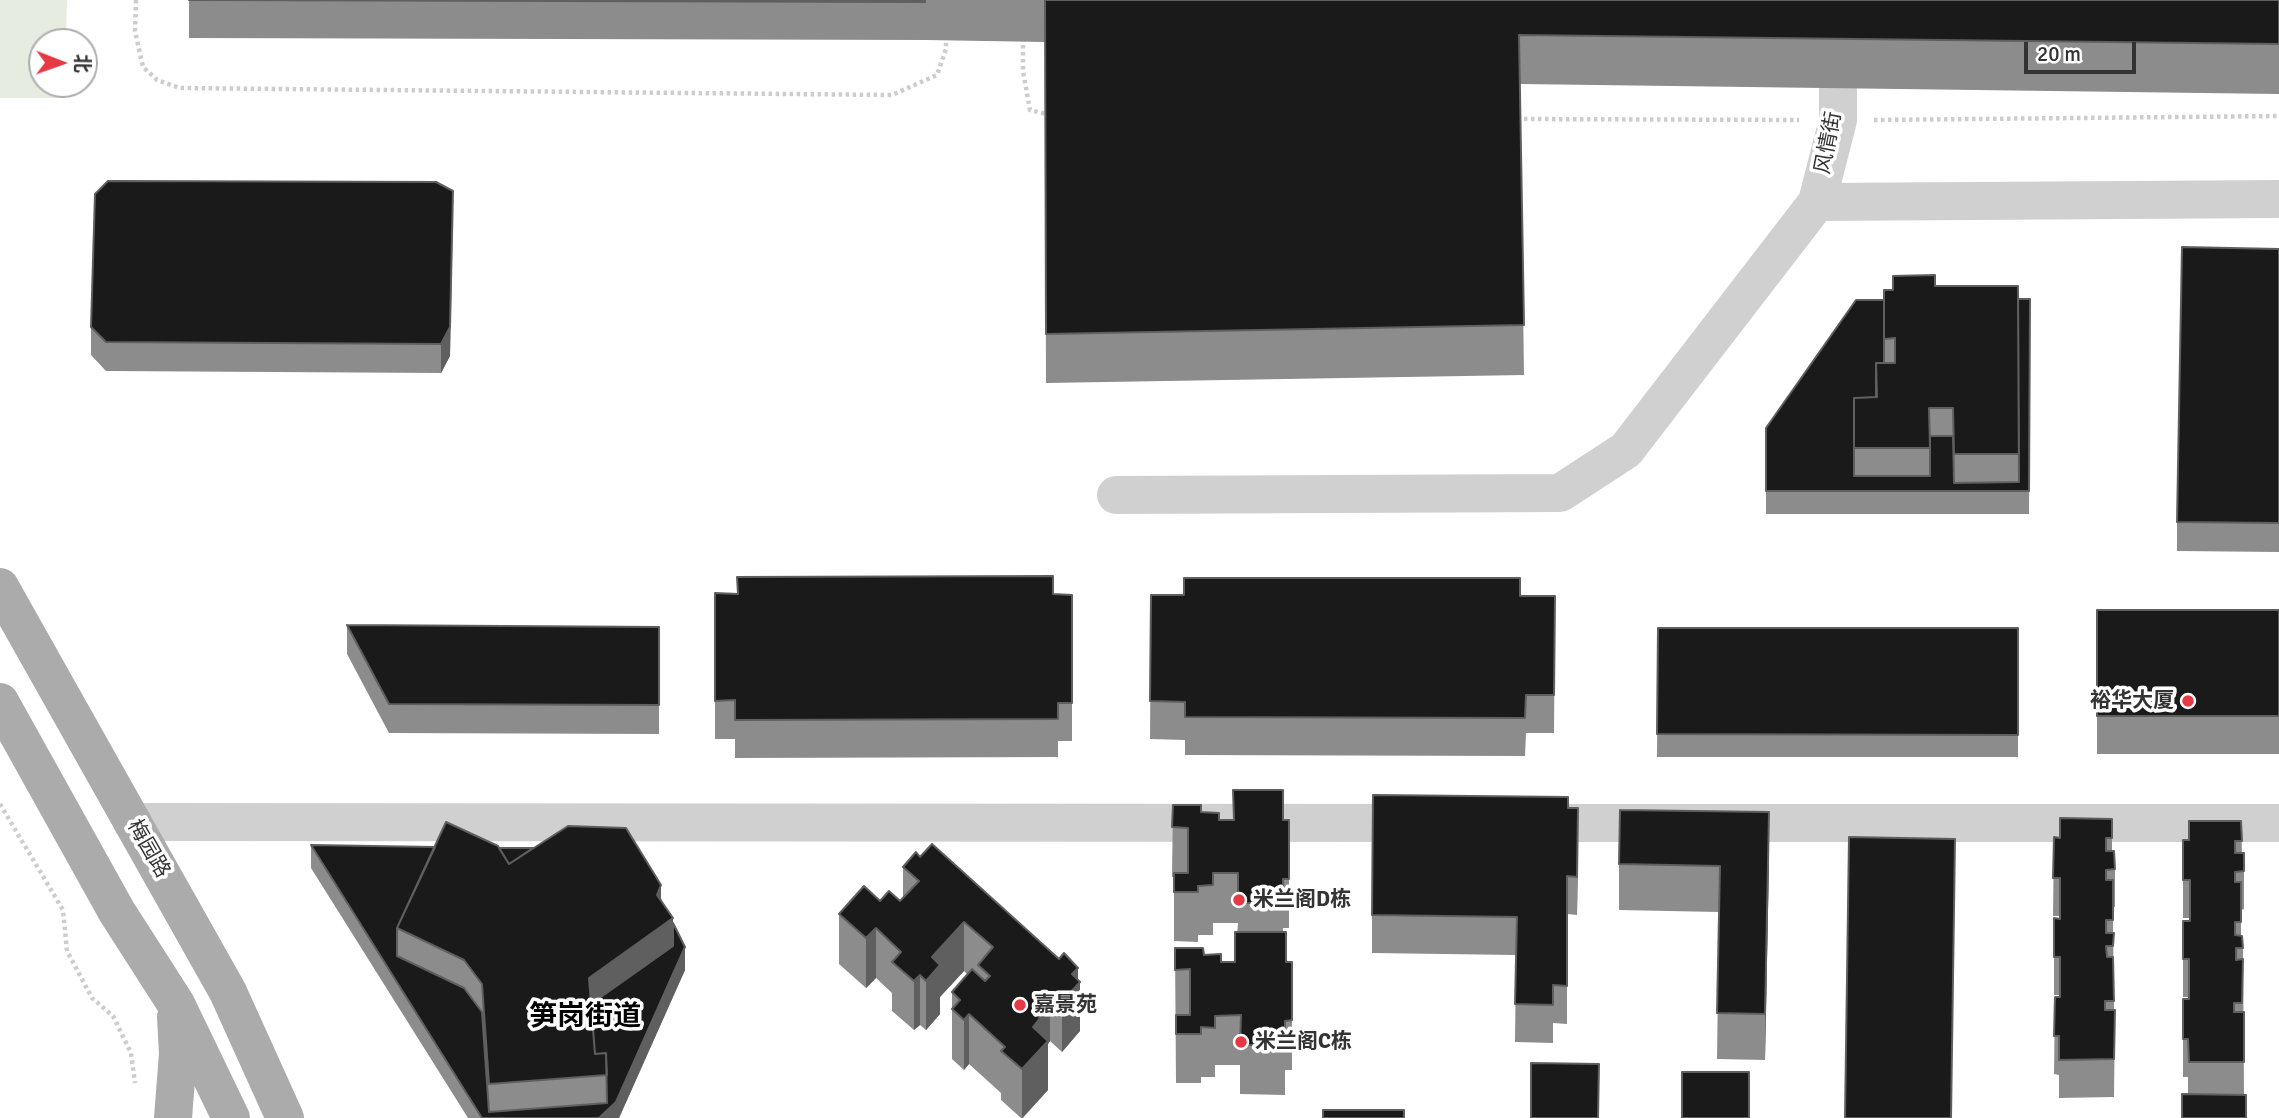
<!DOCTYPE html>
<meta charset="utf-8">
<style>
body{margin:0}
#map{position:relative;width:2279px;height:1118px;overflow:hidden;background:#fff;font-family:Signika,"Noto Sans SC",sans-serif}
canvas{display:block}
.north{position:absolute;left:28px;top:28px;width:70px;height:70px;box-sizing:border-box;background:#fff;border:2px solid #adadad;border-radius:50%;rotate:91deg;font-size:19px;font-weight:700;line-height:28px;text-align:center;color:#333}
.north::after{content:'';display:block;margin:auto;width:24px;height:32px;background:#e63946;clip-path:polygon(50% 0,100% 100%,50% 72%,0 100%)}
.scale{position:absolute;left:2024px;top:42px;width:112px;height:32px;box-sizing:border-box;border:4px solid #333;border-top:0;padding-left:9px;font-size:21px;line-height:24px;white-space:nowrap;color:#333;-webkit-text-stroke:5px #fff;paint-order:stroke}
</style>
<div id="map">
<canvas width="2279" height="1118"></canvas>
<div class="north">北</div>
<div class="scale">20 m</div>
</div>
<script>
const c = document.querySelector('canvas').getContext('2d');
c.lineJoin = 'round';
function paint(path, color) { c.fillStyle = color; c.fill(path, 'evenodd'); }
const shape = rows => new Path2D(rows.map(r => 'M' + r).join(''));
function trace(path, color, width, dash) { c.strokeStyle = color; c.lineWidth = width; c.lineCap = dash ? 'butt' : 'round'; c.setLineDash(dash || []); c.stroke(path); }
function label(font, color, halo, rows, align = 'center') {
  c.font = font + ' Signika,"Noto Sans SC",sans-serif'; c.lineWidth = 7; c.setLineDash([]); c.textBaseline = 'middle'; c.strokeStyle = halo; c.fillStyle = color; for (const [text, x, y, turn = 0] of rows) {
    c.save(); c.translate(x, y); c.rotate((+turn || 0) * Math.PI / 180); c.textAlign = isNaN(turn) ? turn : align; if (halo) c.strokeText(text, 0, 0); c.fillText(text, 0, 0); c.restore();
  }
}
const green = shape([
 [0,0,67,0,66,42,42,42,42,84,66,84,66,98,0,98]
]);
const path = shape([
 [136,0,135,31,143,67,157,80,180,88,892,95,937,75,946,49,946,36],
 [1023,38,1023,71,1030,110,1050,115],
 [1517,119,1799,120],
 [1874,120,2279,116],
 [0,804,63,910,67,951,92,998,113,1016,131,1053,135,1083]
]);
const minor = shape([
 [1817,202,1838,120,1838,0],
 [1116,495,1560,493,1626,450,1817,202,2279,199],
 [132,822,1425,823],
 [1527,823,2279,823]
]);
const major = shape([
 [0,587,228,992,285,1118],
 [0,702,117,912,176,1004,231,1118],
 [173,1118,178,1054,176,1017]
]);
const wall = shape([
 [189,0,2279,0,2279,94,1520,84,1524,375,1046,383,1045,42,925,40,189,38],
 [453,220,450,356,441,373,106,371,91,355,91,327],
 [2279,249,2279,552,2177,551,2177,522],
 [1935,286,2018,299,2030,299,2029,514,1766,514,1766,428,1893,290],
 [715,593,1072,595,1072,741,1058,741,1058,757,735,758,735,739,715,739],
 [1151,595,1555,596,1554,733,1526,733,1525,756,1185,755,1185,740,1150,739],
 [2097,610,2279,610,2279,754,2097,754],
 [347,625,659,627,659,734,389,733,347,654],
 [1658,628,2018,628,2018,757,1657,757],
 [1173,805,1201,812,1219,820,1289,820,1289,928,1283,928,1283,932,1286,962,1292,962,1292,1070,1285,1070,1285,1095,1240,1094,1240,1065,1215,1065,1215,1077,1201,1077,1201,1083,1176,1083,1175,948,1204,955,1221,962,1235,962,1238,923,1213,923,1213,935,1198,935,1198,942,1174,941,1174,877,1172,877],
 [1568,808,1578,846,1577,915,1567,914,1567,1024,1553,1023,1553,1043,1515,1042,1516,955,1372,953,1372,915],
 [2112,819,2112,851,2115,869,2115,907,2113,907,2113,918,2114,1010,2115,1010,2114,1097,2059,1098,2059,1075,2054,1074,2055,997,2060,997,2060,995,2054,995,2054,918,2060,919,2060,916,2053,916,2054,837,2060,838],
 [2241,821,2242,853,2244,853,2244,909,2241,910,2241,936,2243,948,2244,1095,2188,1094,2188,1077,2183,1077,2183,999,2189,999,2189,997,2183,997,2183,921,2190,921,2190,918,2183,918,2183,840,2189,840],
 [311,845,533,848,661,898,673,923,685,970,619,1118,468,1118,311,868],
 [920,857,1078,980,1080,1031,1062,1052,1050,1041,1048,1044,1048,1090,1023,1118,1021,1118,1001,1100,1001,1093,969,1064,964,1070,952,1059,952,992,967,974,964,971,940,997,940,1014,926,1030,920,1025,914,1030,892,1011,892,993,876,978,866,988,839,964,839,914,880,901,900,901,903,899,903,867],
 [1769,858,1765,1060,1717,1059,1719,912,1619,910,1619,864]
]);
const shadedWall = shape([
 [453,191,450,356,441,373,441,344],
 [1578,808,1578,846,1577,915,1577,877],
 [1769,812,1769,858,1765,1060,1765,1014],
 [661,885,661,927,673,918,673,969,591,1028,589,978,657,895],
 [964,922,964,971,940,997,940,1014,926,1030,926,981,932,957],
 [876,928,876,978,866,988,866,938],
 [685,947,685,970,619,1118,599,1118],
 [1078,968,1078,984,1080,982,1080,1031,1062,1052,1062,1002,1072,974],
 [920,975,920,1025,914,1030,914,981],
 [1050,992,1050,1041,1048,1044,1048,1090,1022,1118,1022,1069,1033,1011],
 [969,1014,969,1064,964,1070,964,1020]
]);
const building = shape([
 [189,0,925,0,925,2,189,0],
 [1045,0,2279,0,2279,44,1519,35,1524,325,1046,334,1045,0],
 [108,181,436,182,453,191,450,327,441,344,106,342,91,327,95,194,108,181],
 [2182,247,2279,249,2279,523,2177,522,2182,247],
 [1935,275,1935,286,2018,286,2019,454,1954,454,1953,408,1929,408,1930,448,1854,448,1854,398,1877,397,1876,363,1895,363,1895,338,1884,339,1884,290,1893,290,1893,276,1935,275],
 [2018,299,2030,299,2029,491,1766,491,1766,428,1856,300,1884,300,1884,363,1876,363,1876,397,1854,398,1854,476,1930,476,1930,436,1953,436,1954,483,2019,482,2018,299],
 [1053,576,1053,594,1072,595,1072,703,1058,703,1058,719,735,720,735,700,715,701,715,593,738,594,737,577,1053,576],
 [1184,578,1520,578,1520,596,1555,596,1554,695,1526,695,1525,718,1185,717,1185,702,1150,701,1151,595,1184,595,1184,578],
 [2097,610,2279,610,2279,716,2097,716,2097,610],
 [347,625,659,627,659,705,389,704,347,625],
 [1658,628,2018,628,2018,735,1657,734,1658,628],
 [1233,790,1283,790,1283,820,1289,820,1289,879,1283,879,1283,903,1238,903,1238,873,1213,873,1213,885,1198,886,1198,892,1174,892,1174,873,1188,873,1188,828,1172,827,1173,805,1201,805,1201,812,1219,813,1219,820,1234,820,1233,790],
 [1373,795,1568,797,1568,808,1578,808,1577,877,1567,876,1567,986,1553,985,1553,1005,1515,1004,1517,917,1372,915,1373,795],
 [1620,810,1769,812,1765,1014,1717,1013,1720,866,1619,864,1620,810],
 [2060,818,2112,819,2112,838,2106,838,2106,851,2114,851,2115,869,2106,870,2106,880,2113,880,2113,920,2106,920,2106,933,2114,933,2113,946,2106,946,2107,957,2113,957,2114,1001,2105,1001,2105,1010,2115,1010,2114,1059,2059,1060,2059,1036,2054,1036,2055,997,2060,997,2060,957,2054,957,2054,918,2060,919,2060,878,2053,878,2054,837,2060,838,2060,818],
 [2189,821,2241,821,2242,841,2235,841,2235,853,2244,853,2244,871,2235,872,2235,882,2241,882,2241,922,2235,922,2235,935,2242,936,2243,948,2236,948,2236,960,2243,959,2242,1003,2234,1003,2234,1012,2244,1012,2244,1062,2189,1062,2188,1039,2183,1039,2183,999,2189,999,2189,959,2183,959,2183,921,2190,921,2190,880,2183,880,2183,840,2189,840,2189,821],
 [446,822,498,846,509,864,568,826,626,828,661,885,657,895,673,918,589,978,595,1054,606,1053,607,1075,489,1084,482,984,464,960,397,928,446,822],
 [1849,837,1955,839,1951,1118,1845,1118,1849,837],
 [932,844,1059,959,1064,953,1078,968,1072,974,1080,982,1062,1002,1050,992,1033,1011,1040,1018,1033,1027,1048,1041,1022,1069,1001,1051,1005,1047,969,1014,964,1020,952,1009,960,1000,952,992,972,969,985,981,990,976,978,965,993,947,964,922,932,957,940,965,926,981,920,975,914,981,892,962,901,952,876,928,866,938,839,914,864,886,880,901,889,891,900,901,919,881,903,867,916,852,920,857,932,844],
 [311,845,435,847,397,928,397,956,464,988,482,1012,489,1112,607,1103,606,1053,595,1054,591,1004,673,946,673,923,685,947,616,1102,599,1118,482,1118,311,845],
 [499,848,533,848,509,864,499,848],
 [1235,932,1286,932,1286,962,1292,962,1292,1020,1285,1021,1285,1045,1240,1045,1241,1015,1215,1016,1215,1028,1201,1027,1201,1034,1176,1034,1176,1015,1190,1015,1190,969,1175,970,1175,948,1203,948,1204,955,1221,954,1221,962,1235,962,1235,932],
 [1531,1063,1599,1064,1598,1118,1531,1118,1531,1063],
 [1682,1072,1749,1072,1749,1118,1682,1118,1682,1072],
 [2182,1094,2246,1095,2246,1118,2182,1118,2182,1094],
 [1323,1110,1404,1110,1404,1118,1323,1118,1323,1110]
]);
const markers = [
 [2188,701,7,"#e63946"],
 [1239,900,7,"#e63946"],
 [1020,1005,7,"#e63946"],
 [1241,1042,7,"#e63946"]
];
const streetNames = [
 ["风情街",1829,143,-79],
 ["梅园路",148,849,60]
];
const poiNames = [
 ["裕华大厦",2174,701,"right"],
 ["米兰阁D栋",1253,900],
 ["嘉景苑",1034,1005],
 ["米兰阁C栋",1255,1042]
];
const districtNames = [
 ["笋岗街道",585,1018]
];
paint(green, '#e6ecdf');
trace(path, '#cdcdcd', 4.5, [3.5, 3.5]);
trace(minor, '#d0d0d0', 38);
trace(major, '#ababab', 38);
paint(wall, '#8c8c8c');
paint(shadedWall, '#5f5f5f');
paint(building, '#1a1a1a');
trace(building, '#5f5f5f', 2);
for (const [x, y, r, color] of markers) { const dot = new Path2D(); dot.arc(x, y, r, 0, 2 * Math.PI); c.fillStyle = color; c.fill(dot); trace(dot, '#fff', 2.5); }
label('21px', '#333', '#fff', streetNames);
label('bold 21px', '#333', '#fff', poiNames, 'left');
label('bold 28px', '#000', '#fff', districtNames);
</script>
